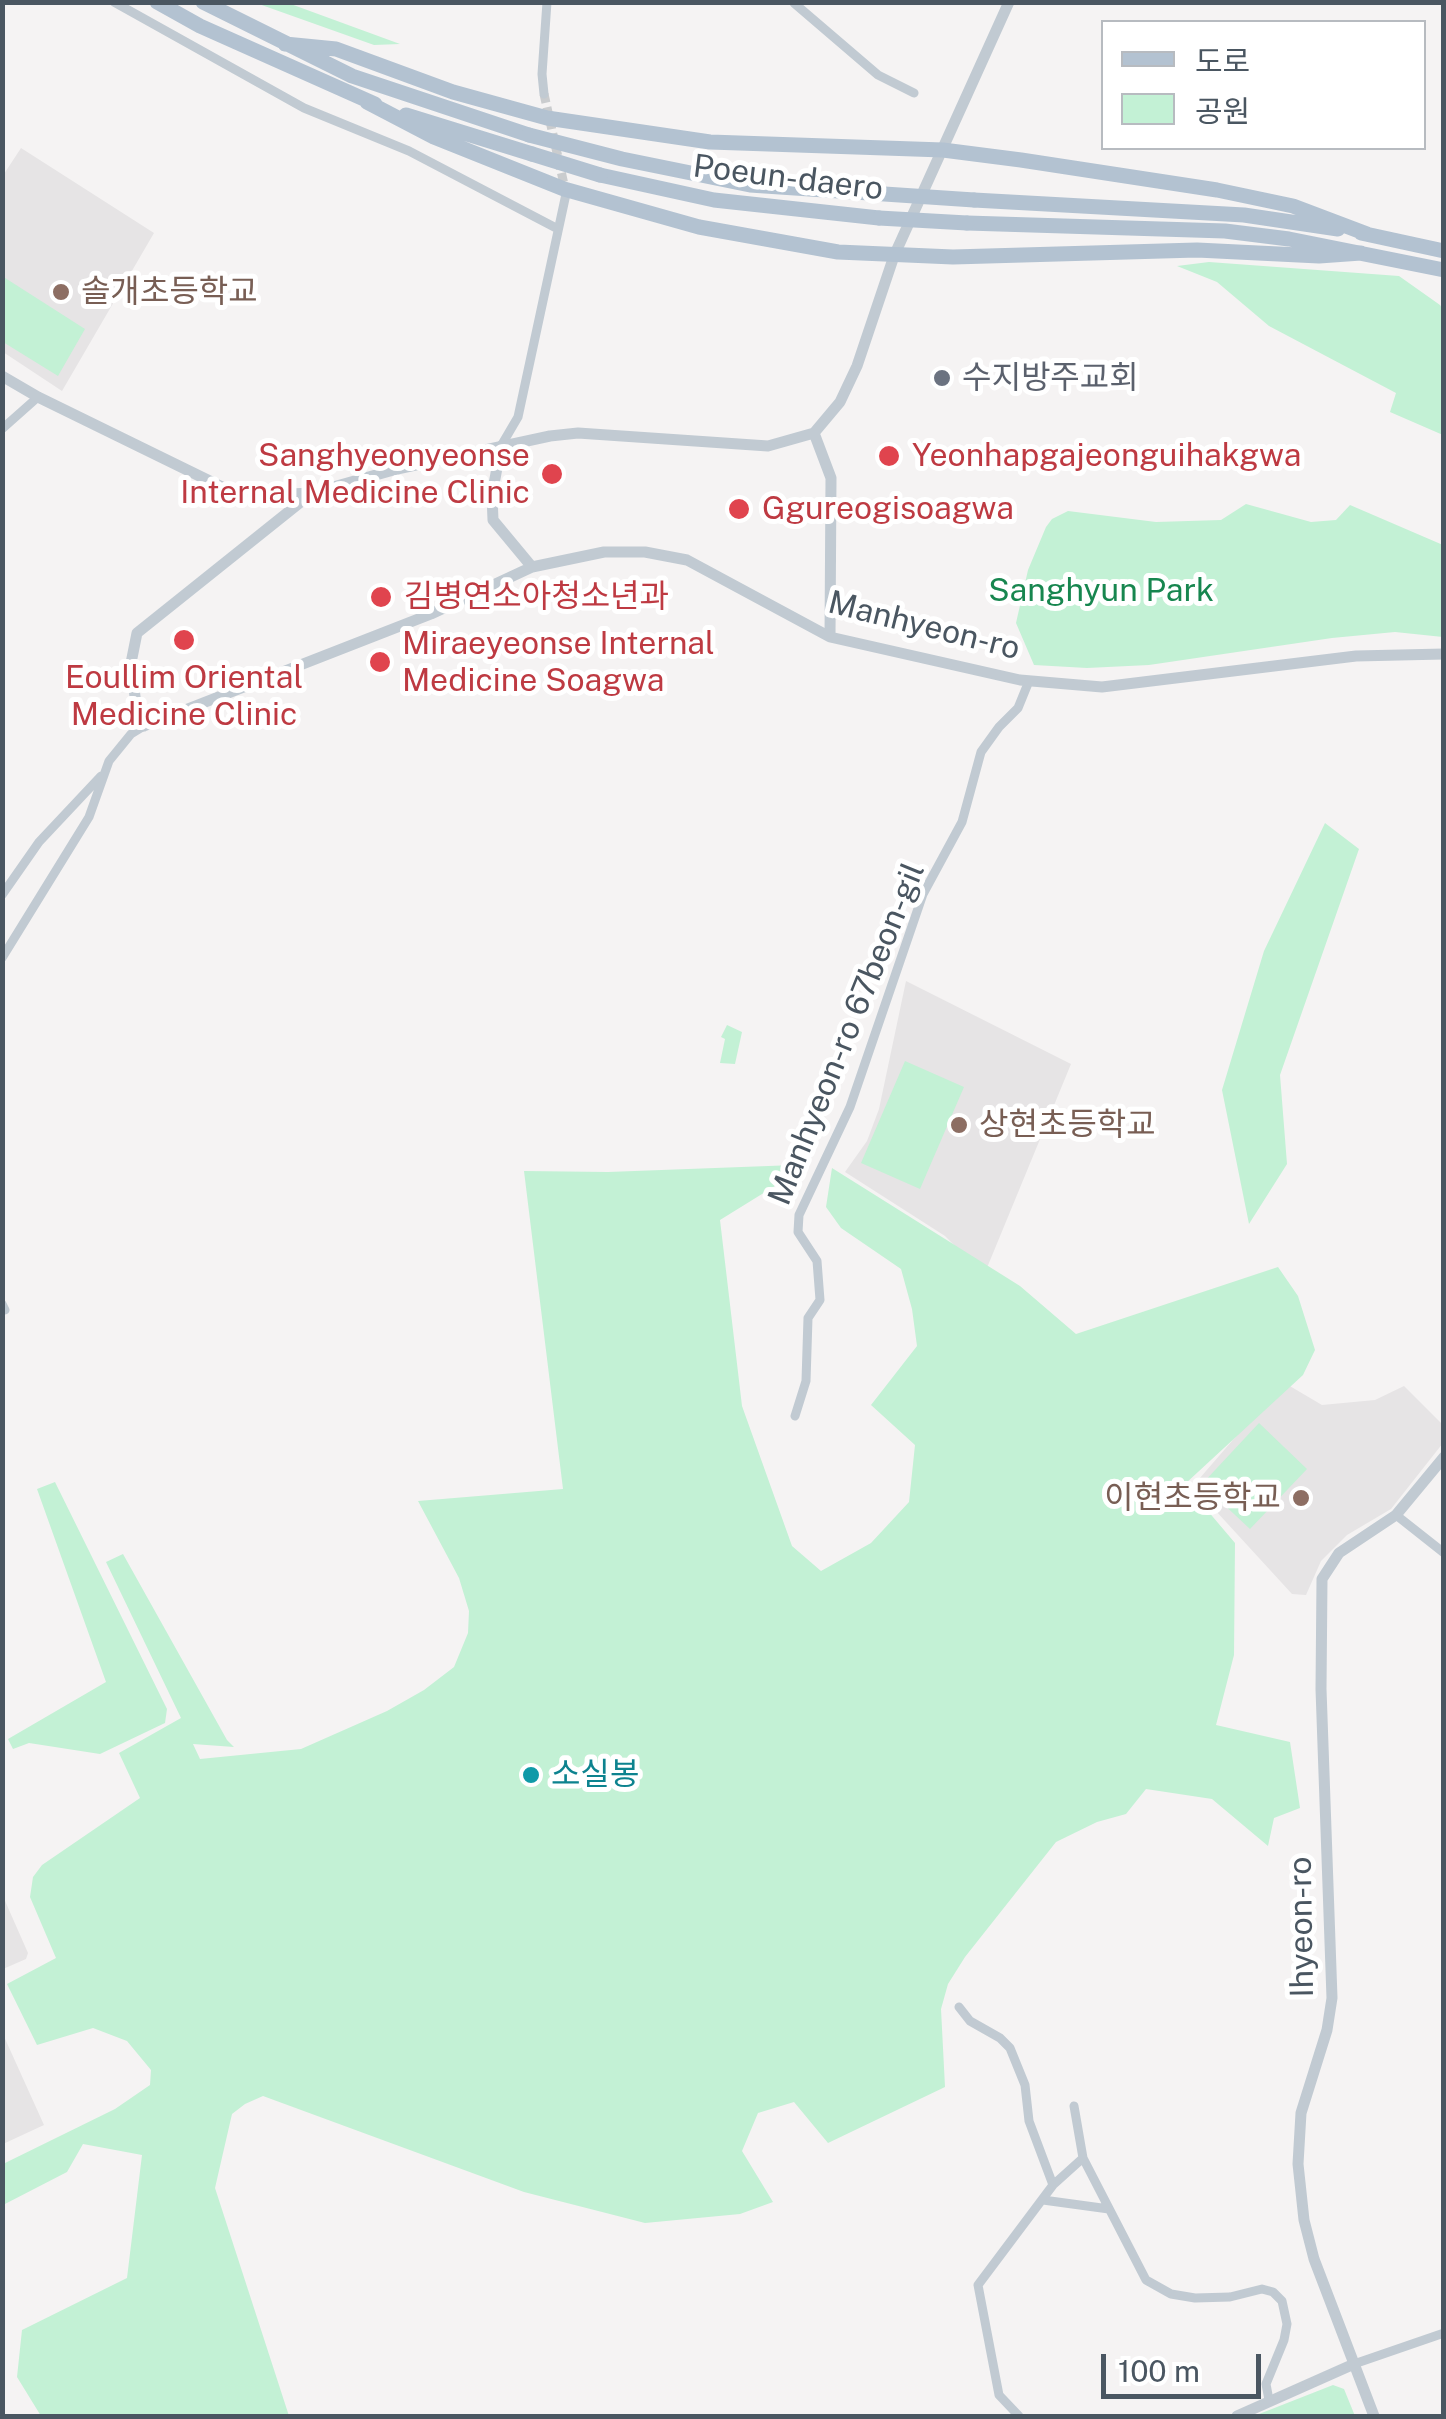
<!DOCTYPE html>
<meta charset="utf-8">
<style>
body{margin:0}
#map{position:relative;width:1446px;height:2419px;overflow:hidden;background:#f5f3f3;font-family:"Public Sans","Noto Sans KR",sans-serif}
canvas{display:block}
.frame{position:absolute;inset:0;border:5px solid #4a5661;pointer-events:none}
.legend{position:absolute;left:1101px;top:20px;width:325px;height:130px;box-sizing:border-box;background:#fff;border:2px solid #b7bbc0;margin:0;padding:12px 18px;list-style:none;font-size:30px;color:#4a5661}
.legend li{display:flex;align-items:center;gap:20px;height:50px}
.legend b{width:50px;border:2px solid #b7bbc0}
.scale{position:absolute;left:1101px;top:2354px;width:160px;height:45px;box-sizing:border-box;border:5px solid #4a5661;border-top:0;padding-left:12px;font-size:30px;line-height:35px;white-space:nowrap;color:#4a5661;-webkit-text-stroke:8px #fff;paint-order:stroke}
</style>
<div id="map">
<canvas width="1446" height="2419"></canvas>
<div class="frame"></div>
<ul class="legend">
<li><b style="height:12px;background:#b3c2d1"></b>도로</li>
<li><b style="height:28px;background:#c3f1d5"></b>공원</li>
</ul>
<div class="scale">100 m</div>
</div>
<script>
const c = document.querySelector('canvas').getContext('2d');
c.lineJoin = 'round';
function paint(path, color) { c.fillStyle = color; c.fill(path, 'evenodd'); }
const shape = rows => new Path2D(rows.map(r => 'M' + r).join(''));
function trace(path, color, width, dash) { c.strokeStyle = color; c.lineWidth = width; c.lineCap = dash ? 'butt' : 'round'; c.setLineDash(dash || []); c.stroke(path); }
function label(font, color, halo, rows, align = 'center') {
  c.font = font + ' "Public Sans","Noto Sans KR",sans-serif'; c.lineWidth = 10; c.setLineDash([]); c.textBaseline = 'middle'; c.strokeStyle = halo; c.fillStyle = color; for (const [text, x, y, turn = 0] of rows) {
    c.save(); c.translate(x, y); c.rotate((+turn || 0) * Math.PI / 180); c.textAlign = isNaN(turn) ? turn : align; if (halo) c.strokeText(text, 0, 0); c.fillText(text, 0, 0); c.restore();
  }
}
const education = shape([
 [21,148,154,233,62,391,3,352,2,177],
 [906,981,1071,1064,984,1275,945,1236,845,1172,867,1141,879,1109],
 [1283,1382,1322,1405,1375,1400,1404,1386,1443,1425,1443,1443,1391,1509,1347,1535,1321,1561,1306,1595,1292,1594,1193,1486],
 [2,1894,28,1953,26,1959,3,1969],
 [2,2032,44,2125,3,2144,2,2144]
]);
const green = shape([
 [256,3,288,3,400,44,374,45],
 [1209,262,1399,276,1440,305,1444,311,1443,435,1390,412,1396,393,1269,326,1217,282,1177,266],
 [2,276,85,329,58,376,3,342],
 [1246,504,1311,522,1336,520,1350,505,1443,545,1443,637,1395,632,1332,638,1149,665,1087,668,1034,665,1016,623,1028,570,1046,527,1052,519,1068,511,1156,522,1221,520],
 [1325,823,1359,849,1280,1075,1287,1164,1249,1224,1222,1090,1264,951],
 [727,1025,742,1032,735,1064,720,1063,725,1039,721,1037],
 [905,1061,964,1087,920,1189,861,1163],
 [795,1165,783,1181,720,1220,742,1406,792,1546,821,1571,871,1543,909,1502,915,1445,871,1405,917,1346,912,1309,901,1269,841,1228,826,1207,832,1168,1020,1286,1076,1334,1278,1267,1298,1296,1315,1350,1303,1375,1185,1484,1235,1543,1234,1655,1216,1725,1290,1742,1300,1808,1274,1818,1268,1846,1212,1799,1146,1789,1126,1814,1097,1822,1056,1842,965,1957,948,1984,941,2009,945,2087,828,2143,794,2102,758,2113,742,2151,773,2202,740,2214,645,2223,524,2192,263,2096,245,2104,232,2114,215,2188,289,2416,41,2416,17,2377,22,2330,127,2278,142,2155,83,2144,67,2172,3,2205,3,2164,115,2109,150,2085,151,2070,127,2041,93,2028,37,2045,7,1984,56,1958,30,1897,33,1877,42,1865,140,1798,119,1753,181,1718,106,1562,123,1554,227,1740,234,1747,193,1744,200,1759,301,1749,387,1711,424,1690,454,1667,468,1633,469,1611,459,1578,418,1501,563,1489,524,1171,608,1172],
 [1259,1423,1307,1469,1250,1529,1202,1484],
 [55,1482,167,1709,165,1723,100,1754,29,1743,13,1749,8,1739,106,1682,37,1489],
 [1333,2385,1344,2389,1355,2416,1254,2416]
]);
const minorTunnel = shape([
 [544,94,565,189]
]);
const minor = shape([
 [114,2,304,108,409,151,558,229],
 [794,3,878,75,914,93],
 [544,94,542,74,547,2],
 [2,429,38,397],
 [501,446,518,417,566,194],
 [2,895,39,842,101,776],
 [2,958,89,817,109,761,131,734,144,726],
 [2,1304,5,1310],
 [795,1416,806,1381,808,1318,820,1300,817,1261,798,1232,799,1215,850,1107,923,894,962,822,981,752,999,727,1018,708,1029,681],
 [1396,1515,1444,1553],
 [959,2007,970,2021,1000,2038,1010,2048,1025,2085,1029,2121,1053,2185],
 [1074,2106,1083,2158,1146,2280,1171,2294,1195,2298,1230,2297,1262,2289,1273,2292,1282,2301,1287,2324,1284,2340,1266,2384,1269,2400],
 [1043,2200,1109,2209],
 [1354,2364,1444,2333],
 [1019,2416,999,2395,978,2285,1053,2185,1083,2158]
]);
const tertiary = shape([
 [2,376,38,397,224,488,267,495,312,493,397,469,550,436,578,433,768,446,814,433,840,402,857,366,894,256,1009,2],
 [814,433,831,478,830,637],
 [501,446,492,495,493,520,532,567],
 [312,493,137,633,131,663,136,705,144,726,431,614,532,567,604,552,645,552,687,560,830,637,1020,680,1102,687,1356,656,1444,654],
 [1237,2416,1354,2364],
 [1374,2416,1314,2259,1304,2220,1298,2164,1301,2113,1327,2030,1332,1998,1321,1689,1322,1579,1339,1553,1396,1515,1444,1457]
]);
const primary = shape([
 [157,2,200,26,375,104],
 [203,2,352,76,529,135],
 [285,44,336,49,453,92,547,118,710,142,943,150,1021,160,1217,190,1293,206,1367,234],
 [367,102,434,137,564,189,699,227,838,252,953,257,1197,250,1319,256,1361,253],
 [406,115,532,154],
 [600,175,714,200,879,218],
 [974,200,1244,215,1338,229],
 [967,223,1225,231,1289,239,1444,270],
 [1361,233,1444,251]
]);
const primaryBridge = shape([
 [529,135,622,159,750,185,974,200],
 [532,154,600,175],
 [879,218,967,223]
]);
const markers = [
 [61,292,10,"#8d6e63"],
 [942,378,10,"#6b7280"],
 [889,456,12,"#e0444e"],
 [552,474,12,"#e0444e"],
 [739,509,12,"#e0444e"],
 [381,597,12,"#e0444e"],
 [184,640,12,"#e0444e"],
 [380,662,12,"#e0444e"],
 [959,1125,10,"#8d6e63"],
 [1301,1498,10,"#8d6e63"],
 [531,1775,10,"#0f9aa8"]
];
const streetNames = [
 ["Poeun-daero",788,178,7],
 ["Manhyeon-ro",924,626,14],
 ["Manhyeon-ro 67beon-gil",847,1034,-68],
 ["Ihyeon-ro",1302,1927,-91]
];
const educationNames = [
 ["솔개초등학교",81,292],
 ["상현초등학교",979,1125],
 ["이현초등학교",1281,1498,"right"]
];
const worshipNames = [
 ["수지방주교회",962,378]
];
const healthNames = [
 ["Sanghyeonyeonse",530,456,"right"],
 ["Internal Medicine Clinic",530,493,"right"],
 ["Yeonhapgajeonguihakgwa",912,456],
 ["Ggureogisoagwa",762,509],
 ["김병연소아청소년과",404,597],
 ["Miraeyeonse Internal",402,644],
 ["Medicine Soagwa",402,681],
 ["Eoullim Oriental",184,678,"center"],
 ["Medicine Clinic",184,715,"center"]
];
const parkNames = [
 ["Sanghyun Park",1101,591]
];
const cultureNames = [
 ["소실봉",551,1775]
];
paint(education, '#e6e4e5');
paint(green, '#c3f1d5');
trace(minorTunnel, '#caccce', 9, [9, 4.5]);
trace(minor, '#c1cad2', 9);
trace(tertiary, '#c1cad2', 11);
trace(primary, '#b3c2d1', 15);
trace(primaryBridge, '#b3c2d1', 15);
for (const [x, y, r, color] of markers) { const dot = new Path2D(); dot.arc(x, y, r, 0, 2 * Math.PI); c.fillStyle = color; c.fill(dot); trace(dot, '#fff', 4); }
label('32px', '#4a5661', '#fff', streetNames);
label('32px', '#785e54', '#fff', educationNames, 'left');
label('32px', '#5b616d', '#fff', worshipNames, 'left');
label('32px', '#be3a42', '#fff', healthNames, 'left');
label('32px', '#17864f', '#fff', parkNames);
label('32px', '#0d838f', '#fff', cultureNames, 'left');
</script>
